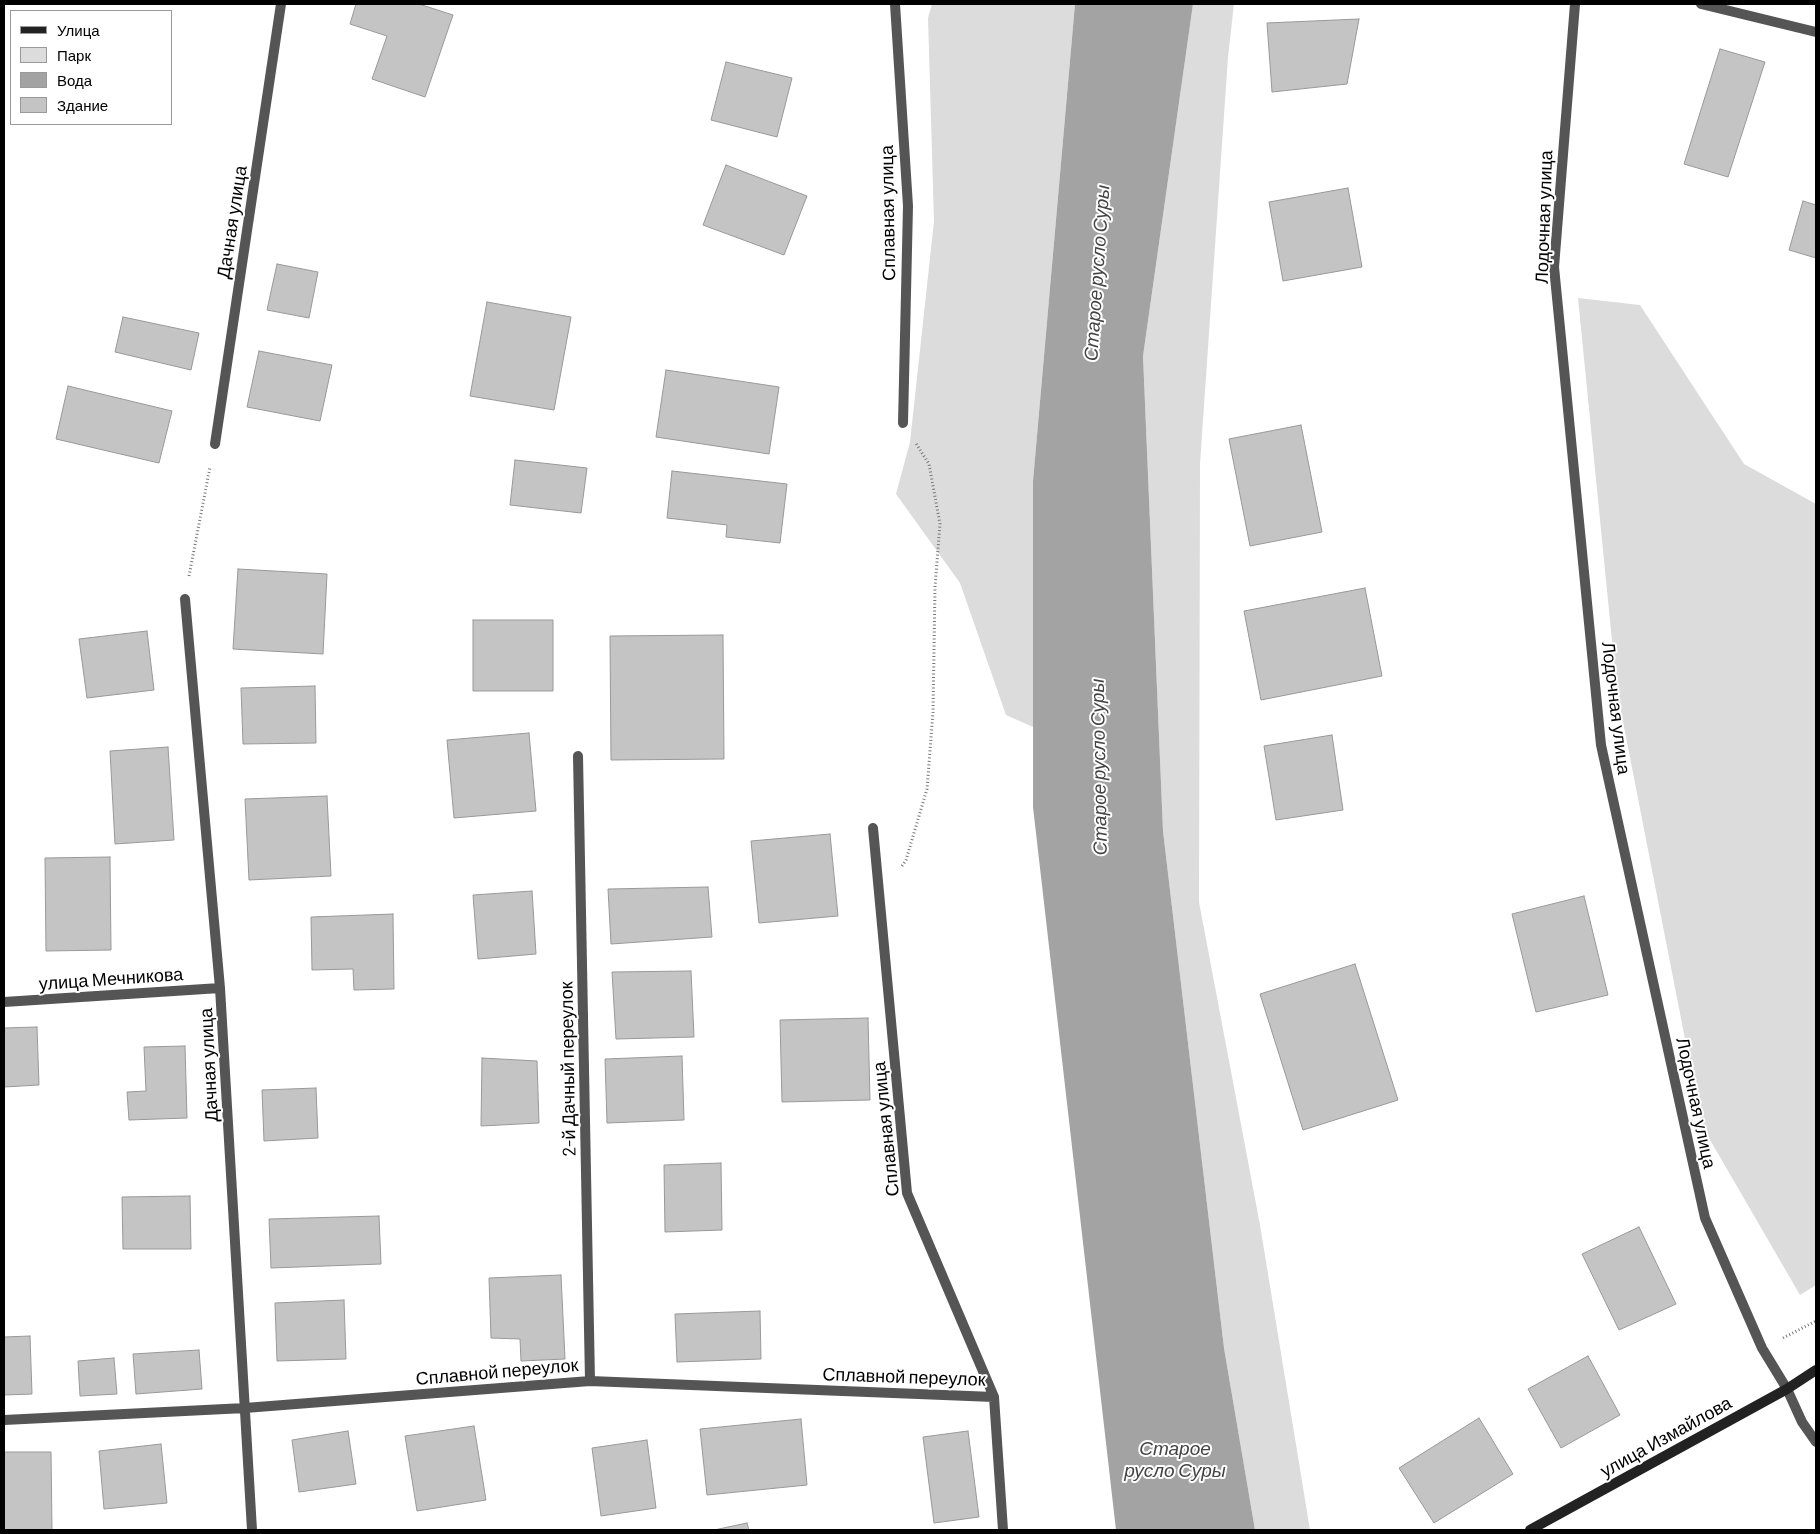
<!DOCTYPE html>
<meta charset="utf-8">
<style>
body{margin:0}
#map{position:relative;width:1820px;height:1534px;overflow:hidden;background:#fff;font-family:Barlow,sans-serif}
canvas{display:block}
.frame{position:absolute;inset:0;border:5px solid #000;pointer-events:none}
.legend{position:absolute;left:10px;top:10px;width:162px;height:115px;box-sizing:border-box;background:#fff;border:1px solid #999;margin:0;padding:6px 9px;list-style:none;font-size:15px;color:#000}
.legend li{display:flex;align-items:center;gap:10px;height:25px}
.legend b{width:25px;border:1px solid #999}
</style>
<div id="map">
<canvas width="1820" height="1534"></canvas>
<div class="frame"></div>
<ul class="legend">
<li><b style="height:6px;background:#222"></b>Улица</li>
<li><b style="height:14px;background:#dcdcdc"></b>Парк</li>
<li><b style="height:14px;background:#a3a3a3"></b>Вода</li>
<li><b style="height:14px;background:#c4c4c4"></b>Здание</li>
</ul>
</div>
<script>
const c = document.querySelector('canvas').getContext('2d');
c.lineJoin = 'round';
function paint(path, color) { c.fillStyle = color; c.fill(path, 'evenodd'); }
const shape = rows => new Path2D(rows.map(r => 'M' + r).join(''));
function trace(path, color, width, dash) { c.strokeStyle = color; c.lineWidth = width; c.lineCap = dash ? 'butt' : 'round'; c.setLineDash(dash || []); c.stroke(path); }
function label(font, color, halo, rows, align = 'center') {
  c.font = font + ' Barlow,sans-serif'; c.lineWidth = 4; c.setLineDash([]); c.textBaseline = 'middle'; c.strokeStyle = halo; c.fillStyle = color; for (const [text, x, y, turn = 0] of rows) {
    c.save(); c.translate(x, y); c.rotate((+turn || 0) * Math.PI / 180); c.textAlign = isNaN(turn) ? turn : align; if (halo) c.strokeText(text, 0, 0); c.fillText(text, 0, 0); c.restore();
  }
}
const green = shape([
 [932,4,1075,4,1033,481,1033,727,1006,715,960,583,896,494,910,442,934,221,928,18],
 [1193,4,1234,4,1228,57,1200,464,1199,902,1260,1225,1310,1530,1255,1530,1224,1348,1163,831,1143,356],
 [1578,298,1640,305,1744,464,1816,504,1816,1285,1800,1295,1702,1126,1617,691]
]);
const water = shape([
 [1075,4,1193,4,1143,356,1163,831,1224,1348,1255,1530,1116,1530,1033,807,1033,481]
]);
const building = shape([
 [356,4,419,4,453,15,425,97,372,79,387,36,350,24,356,4],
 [1359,19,1347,84,1272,92,1267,23,1359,19],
 [1720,49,1765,62,1728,177,1684,164,1720,49],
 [726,62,792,78,777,137,711,120,726,62],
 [726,165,807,196,784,255,703,225,726,165],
 [1348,188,1362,267,1283,281,1269,202,1348,188],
 [1803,201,1816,205,1816,258,1789,250,1803,201],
 [277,264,318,272,309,318,267,310,277,264],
 [487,302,571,317,554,410,470,396,487,302],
 [123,317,199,333,191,370,115,352,123,317],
 [259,351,332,365,320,421,247,407,259,351],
 [666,370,779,387,769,454,656,437,666,370],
 [68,386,172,411,159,463,56,439,68,386],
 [1301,425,1322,532,1250,546,1229,439,1301,425],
 [515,460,587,468,581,513,510,505,515,460],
 [672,471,787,484,780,543,726,537,727,525,667,518,672,471],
 [238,569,327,574,323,654,233,649,238,569],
 [1365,588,1382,676,1261,700,1244,611,1365,588],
 [473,620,553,620,553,691,473,691,473,620],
 [147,631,154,690,87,698,79,639,147,631],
 [723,635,724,759,611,760,610,636,723,635],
 [315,686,316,743,243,744,241,688,315,686],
 [529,733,536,811,454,818,447,740,529,733],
 [1332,735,1343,810,1276,820,1264,746,1332,735],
 [168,747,174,840,115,844,110,751,168,747],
 [327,796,331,876,249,880,245,799,327,796],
 [830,834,838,916,759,923,751,841,830,834],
 [110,857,111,950,46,951,45,858,110,857],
 [708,887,712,937,611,944,608,889,708,887],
 [532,891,536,954,478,959,473,895,532,891],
 [1584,896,1608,995,1536,1012,1512,914,1584,896],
 [393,914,394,989,354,990,353,969,312,970,311,917,393,914],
 [1355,964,1398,1100,1303,1130,1260,994,1355,964],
 [691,971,694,1037,616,1039,612,972,691,971],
 [868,1018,870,1100,782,1102,780,1020,868,1018],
 [37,1027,39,1085,4,1087,4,1028,37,1027],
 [185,1046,187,1118,129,1120,127,1092,146,1091,144,1047,185,1046],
 [682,1056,684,1120,607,1123,605,1059,682,1056],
 [482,1058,537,1061,539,1123,481,1126,482,1058],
 [316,1088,318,1138,264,1141,262,1090,316,1088],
 [721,1163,722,1230,665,1232,664,1165,721,1163],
 [190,1196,191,1249,123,1249,122,1197,190,1196],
 [379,1216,381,1264,271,1268,269,1219,379,1216],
 [1639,1227,1676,1304,1619,1330,1582,1254,1639,1227],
 [561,1275,565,1359,521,1361,520,1339,491,1338,489,1278,561,1275],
 [344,1300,346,1359,277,1361,275,1303,344,1300],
 [760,1311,761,1359,677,1362,675,1314,760,1311],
 [30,1336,32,1394,4,1395,4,1337,30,1336],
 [199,1350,202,1389,136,1394,133,1354,199,1350],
 [1588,1356,1620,1415,1561,1448,1528,1389,1588,1356],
 [114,1358,117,1394,80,1396,78,1361,114,1358],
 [1479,1418,1513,1474,1434,1523,1399,1468,1479,1418],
 [801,1419,807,1485,707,1495,700,1429,801,1419],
 [474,1426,486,1500,417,1511,405,1436,474,1426],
 [348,1431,356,1484,299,1492,292,1440,348,1431],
 [968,1431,979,1517,934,1523,923,1437,968,1431],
 [647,1440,656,1508,601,1516,592,1448,647,1440],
 [161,1444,167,1503,104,1509,99,1451,161,1444],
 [4,1452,51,1452,52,1530,4,1530,4,1452],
 [747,1523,749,1530,714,1530,747,1523]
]);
const path = shape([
 [189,576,210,467],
 [902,866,906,860,927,789,933,712,935,587,940,524,929,464,915,442],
 [1783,1338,1816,1321]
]);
const lane = shape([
 [1701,4,1816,32]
]);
const street = shape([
 [895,4,908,206,903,423],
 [1575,4,1554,267,1601,745,1705,1218,1762,1348,1787,1389,1802,1422,1816,1442],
 [215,444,281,4],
 [185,599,220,988,252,1530],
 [578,756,590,1381],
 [873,828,907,1193,994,1397,1003,1530],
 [4,1002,220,988],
 [4,1420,245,1408,590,1381,994,1397]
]);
const secondary = shape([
 [1530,1530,1787,1389,1816,1370]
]);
const streetNames = [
 ["Сплавная улица",888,213,-91],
 ["Лодочная улица",1544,217,-88],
 ["Дачная улица",232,222,-81],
 ["Лодочная улица",1616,708,83],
 ["улица Мечникова",111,979,-4],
 ["Дачная улица",209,1065,-93],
 ["2-й Дачный переулок",568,1069,-91],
 ["Лодочная улица",1696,1103,78],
 ["Сплавная улица",886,1129,-96],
 ["Сплавной переулок",497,1372,-5],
 ["Сплавной переулок",904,1377,2],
 ["улица Измайлова",1666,1437,-29]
];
const waterNames = [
 ["Старое русло Суры",1097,273,-86],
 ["Старое русло Суры",1099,767,-91],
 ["Старое",1175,1449],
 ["русло Суры",1175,1471]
];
paint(green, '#dcdcdc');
paint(water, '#a3a3a3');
paint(building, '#c4c4c4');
trace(building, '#999', 1);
trace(path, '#777', 3, [1, 2.5]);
trace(lane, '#555', 10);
trace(street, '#555', 10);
trace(secondary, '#222', 10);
label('18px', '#000', '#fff', streetNames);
label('italic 19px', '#444', '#fff', waterNames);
</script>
